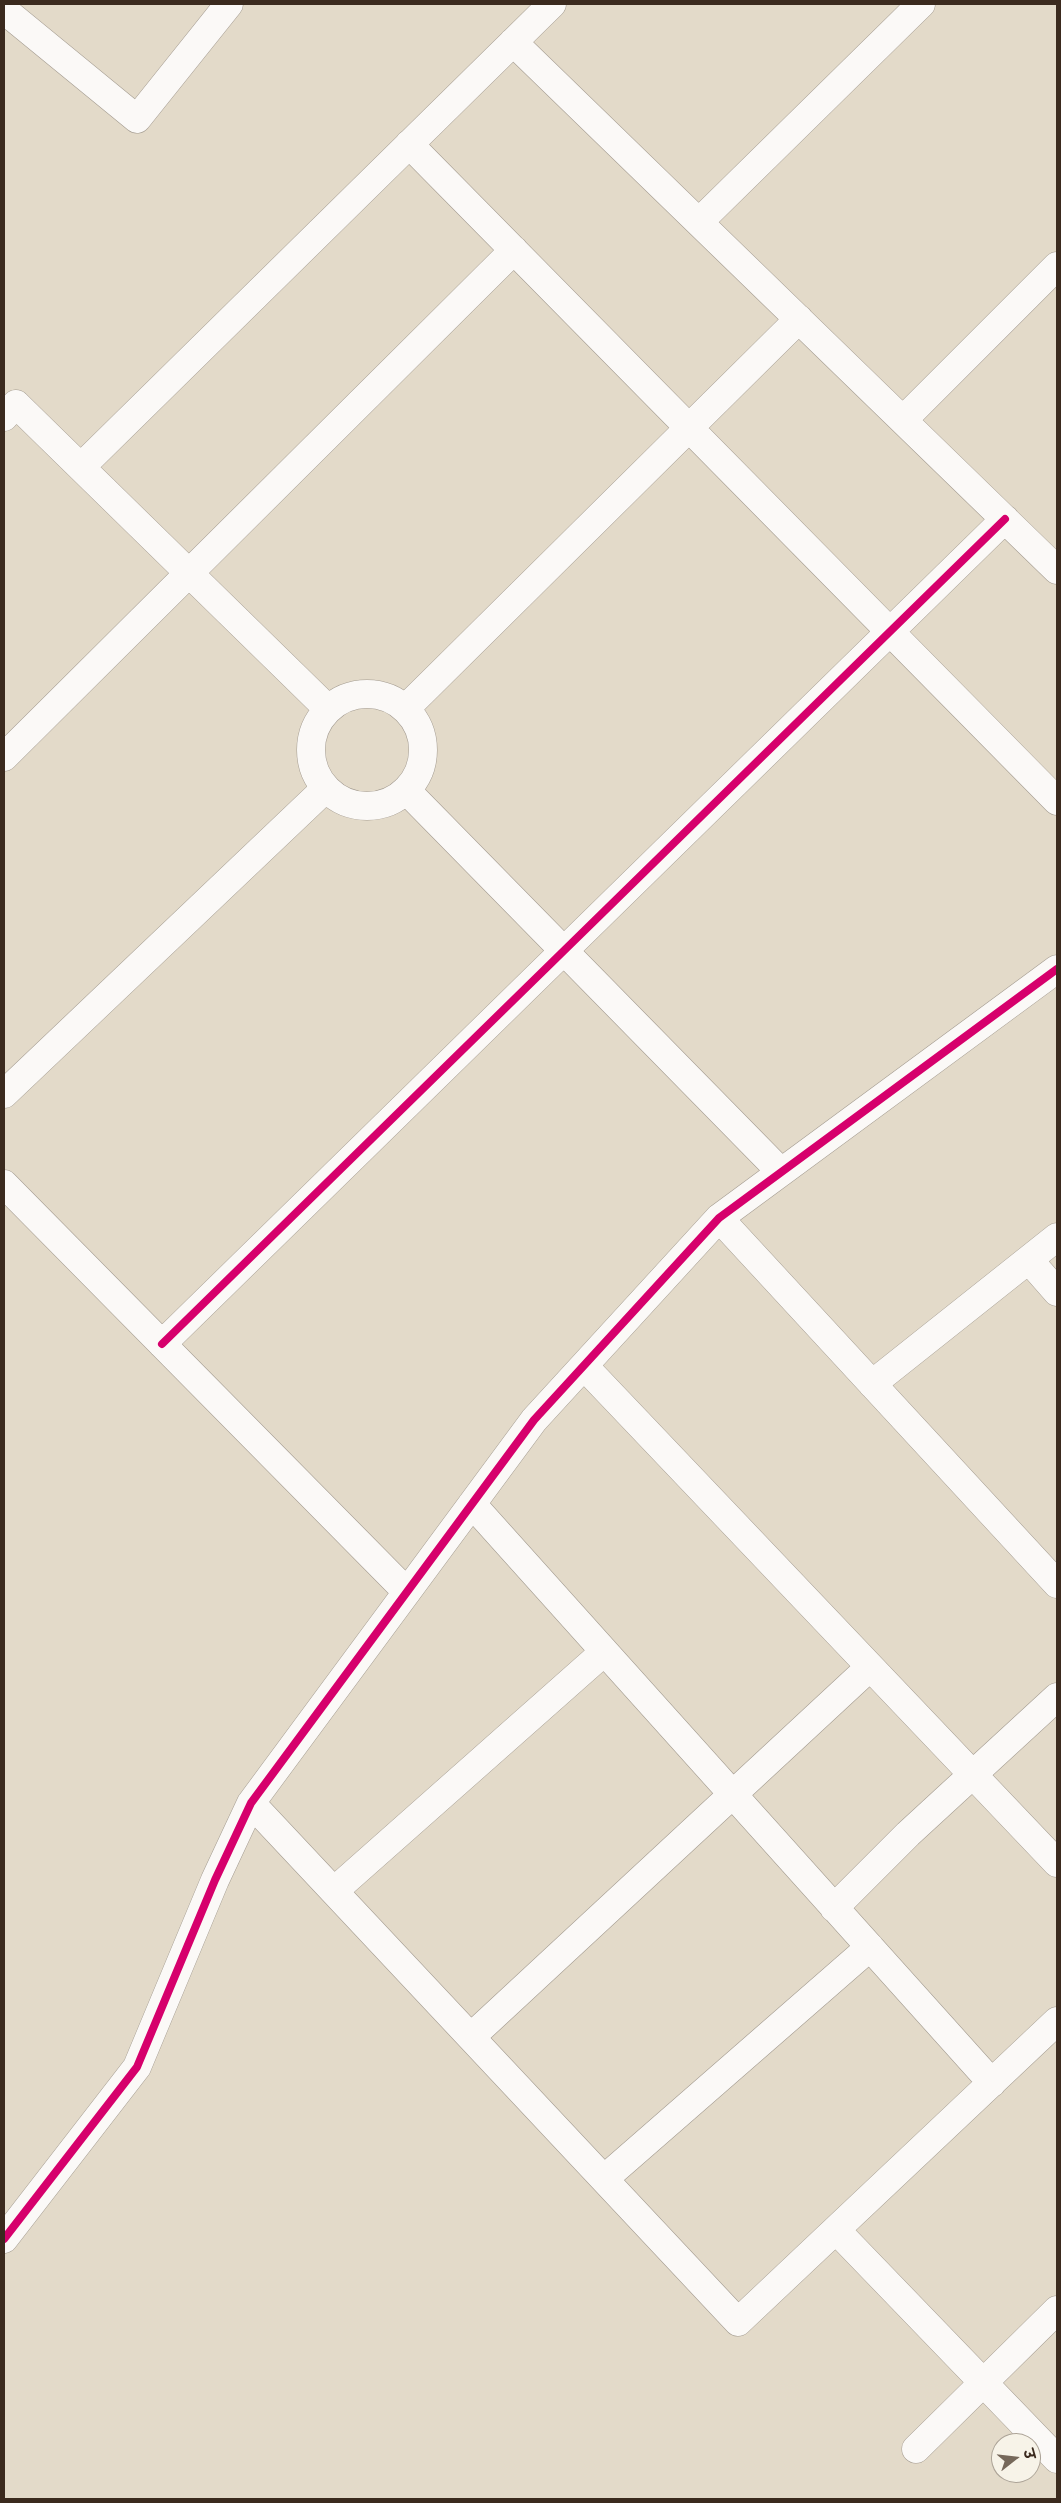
<!DOCTYPE html>
<meta charset="utf-8">
<style>
body{margin:0}
#map{position:relative;width:1061px;height:2503px;overflow:hidden;background:#e3dac9;font-family:"Shantell Sans","Playpen Sans Deva",sans-serif}
canvas{display:block}
.frame{position:absolute;inset:0;border:5px solid #3b2a1e;pointer-events:none}
.north{position:absolute;left:991px;top:2433px;width:50px;height:50px;box-sizing:border-box;background:#f7f3e8;border:1px solid #aca397;border-radius:50%;rotate:74deg;font-size:14px;font-weight:700;line-height:20px;text-align:center;color:#3b2a1e}
.north::after{content:'';display:block;margin:auto;width:18px;height:22px;background:#76685a;clip-path:polygon(50% 0,100% 100%,50% 72%,0 100%)}
</style>
<div id="map">
<canvas width="1061" height="2503"></canvas>
<div class="frame"></div>
<div class="north">उ</div>
</div>
<script>
const c = document.querySelector('canvas').getContext('2d');
c.lineJoin = 'round';
const shape = rows => new Path2D(rows.map(r => 'M' + r).join(''));
function trace(path, color, width, dash) { c.strokeStyle = color; c.lineWidth = width; c.lineCap = dash ? 'butt' : 'round'; c.setLineDash(dash || []); c.stroke(path); }
const minor = shape([
 [4,10,137,119,229,4],
 [513,42,1057,570],
 [409,144,1057,801],
 [699,222,921,4],
 [4,417,16,404,328,709],
 [903,420,1057,266],
 [81,467,552,4],
 '311 750a56 56 0 1 1 112 0a56 56 0 1 1-112 0Z',
 [406,708,799,319],
 [4,757,514,250],
 [406,790,781,1172],
 [4,1094,326,788],
 [4,1184,407,1592],
 [719,1218,1057,1584],
 [1029,1260,1057,1292],
 [162,1344,1005,519],
 [584,1366,1057,1863],
 [872,1384,1057,1237],
 [472,1504,992,2083],
 [251,1803,738,2322,1057,2021],
 [334,1891,604,1652],
 [834,1908,908,1834,1057,1697],
 [471,2037,870,1667],
 [604,2179,870,1947],
 [836,2230,1057,2459],
 [4,2239,137,2067,215,1880,251,1803,534,1420,719,1218,1057,969],
 [916,2449,1057,2310]
]);
const cycleway = shape([
 [162,1344,1005,519],
 [4,2239,137,2067,215,1880,251,1803,534,1420,719,1218,1057,969]
]);
trace(minor, '#a39b90', 29);
trace(minor, '#fbf9f7', 28);
trace(cycleway, '#d6006c', 8);
</script>
